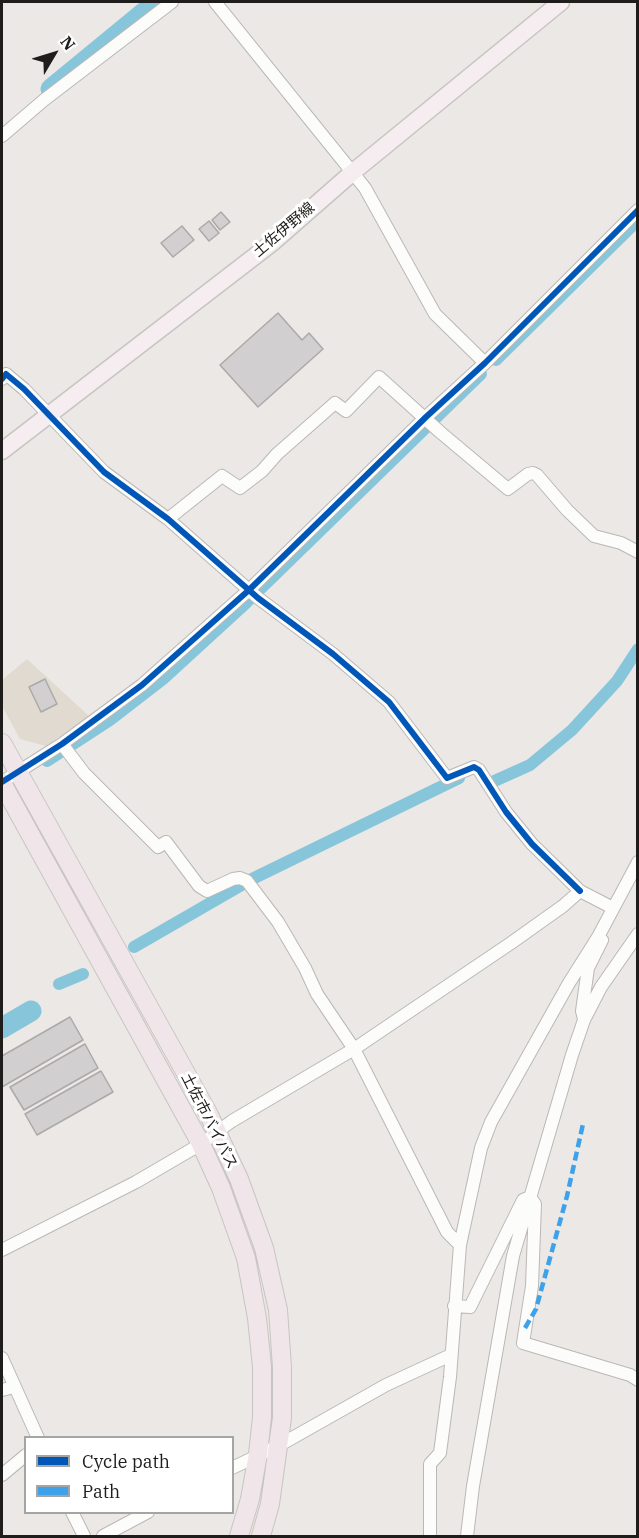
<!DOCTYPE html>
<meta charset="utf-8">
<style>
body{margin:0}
#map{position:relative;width:639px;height:1538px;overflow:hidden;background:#ebe8e5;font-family:"IBM Plex Serif",serif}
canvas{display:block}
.frame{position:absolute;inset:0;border:3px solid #1f1d1b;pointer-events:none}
.legend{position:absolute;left:24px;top:1436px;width:210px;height:78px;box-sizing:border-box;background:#fff;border:2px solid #a5a5a4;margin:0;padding:8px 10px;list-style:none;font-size:18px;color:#1f1d1b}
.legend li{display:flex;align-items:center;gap:12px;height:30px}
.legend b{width:30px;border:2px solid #a5a5a4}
.north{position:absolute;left:24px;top:24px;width:60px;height:60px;-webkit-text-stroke:4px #fff;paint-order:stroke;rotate:52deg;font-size:16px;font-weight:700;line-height:24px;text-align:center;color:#1f1d1b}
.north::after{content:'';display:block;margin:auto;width:21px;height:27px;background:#1f1d1b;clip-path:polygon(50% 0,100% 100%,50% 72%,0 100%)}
</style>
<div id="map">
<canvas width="639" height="1538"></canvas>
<div class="frame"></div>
<ul class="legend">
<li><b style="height:8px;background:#0057b8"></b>Cycle path</li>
<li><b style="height:8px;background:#3da2ea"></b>Path</li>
</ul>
<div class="north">N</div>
</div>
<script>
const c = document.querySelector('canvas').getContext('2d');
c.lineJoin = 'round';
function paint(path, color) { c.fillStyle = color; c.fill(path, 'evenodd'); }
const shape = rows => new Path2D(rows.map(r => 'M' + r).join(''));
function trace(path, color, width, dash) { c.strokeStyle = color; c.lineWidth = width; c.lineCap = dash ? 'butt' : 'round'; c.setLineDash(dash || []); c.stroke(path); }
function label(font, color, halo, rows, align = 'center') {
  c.font = font + ' "IBM Plex Serif","Noto Sans JP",serif'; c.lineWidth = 6; c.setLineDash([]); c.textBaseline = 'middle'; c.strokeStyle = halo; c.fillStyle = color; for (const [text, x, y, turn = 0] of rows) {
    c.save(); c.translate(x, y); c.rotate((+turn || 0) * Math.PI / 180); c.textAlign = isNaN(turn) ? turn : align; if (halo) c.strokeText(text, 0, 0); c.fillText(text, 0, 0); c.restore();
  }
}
const built = shape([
 [27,659,89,716,46,746,20,739,2,706,2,680]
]);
const canal = shape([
 [496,360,638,220],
 [47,761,110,720,163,679,246,603,481,374],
 [490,783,530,765,572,730,617,681,638,649],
 [250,880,459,778],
 [134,947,245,883],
 [59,984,83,974]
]);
const river = shape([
 [51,89,157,2],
 [2,1028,31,1011]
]);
const building = shape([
 [221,212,230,222,220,230,212,220,221,212],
 [209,221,219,233,209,241,199,229,209,221],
 [182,226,194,240,173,257,161,243,182,226],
 [278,313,302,340,309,333,323,349,258,407,220,365,278,313],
 [45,679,57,704,41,712,29,687,45,679],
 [70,1017,83,1040,2,1087,2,1056,70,1017],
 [85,1044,98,1068,24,1110,10,1087,85,1044],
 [101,1071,113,1092,37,1135,25,1114,101,1071]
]);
const minor = shape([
 [215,2,365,188,435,314,485,363],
 [2,136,44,100,172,2],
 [2,379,6,374,24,389,104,472,168,519,258,598,333,654,389,702,447,778,474,767,479,770,506,812,532,844,580,891],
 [168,519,222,476,240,488,262,471,277,454,335,403,346,411,379,377,440,432,508,489,528,474,533,473,537,475,567,510,594,536,621,543,638,552],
 [62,744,84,773,158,847,166,842,199,886,207,891,233,879,240,878,247,881,278,922,305,968,317,994,354,1049,447,1232,460,1245],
 [2,782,62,744,142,685,249,590,426,417,485,363,638,210],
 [584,1019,582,1011,588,968,602,940,598,937,638,862],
 [2,1250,136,1182,201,1144,232,1121,354,1049,511,943,563,906,580,891,613,908],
 [454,1306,470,1307,523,1200,530,1197,535,1204,532,1286,523,1343,630,1375,638,1380],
 [2,1358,38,1438],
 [2,1390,14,1387],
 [232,1468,278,1446,386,1385,451,1355],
 [2,1475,26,1455],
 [72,1512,84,1536],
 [103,1536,148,1512],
 [430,1536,430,1464,440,1453,450,1377,460,1245,481,1148,491,1122,569,983,598,937],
 [467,1536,473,1486,513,1256,572,1055,584,1020,601,987,638,934]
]);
const major = shape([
 [2,451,272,243,353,172,561,2]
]);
const highway = shape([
 [2,743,208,1113,239,1179,264,1248,278,1310,282,1367,282,1418,278,1446,270,1504,261,1536],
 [2,783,201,1144,221,1188,246,1258,257,1318,262,1367,262,1417,258,1454,250,1499,239,1536]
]);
const quiet = shape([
 [2,814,3,814],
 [525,1328,536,1309,567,1196,583,1124]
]);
const cycleway = shape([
 [2,379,6,374,24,389,104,472,168,519,258,598,333,654,389,702,447,778,474,767,479,770,506,812,532,844,580,891],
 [2,782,62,744,142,685,249,590,426,417,485,363,638,210]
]);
const streetNames = [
 ["土佐伊野線",284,230,-40],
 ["土佐市バイパス",209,1121,63]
];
paint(built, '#e1dad1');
trace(canal, '#87c6da', 12);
trace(river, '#87c6da', 21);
paint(building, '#d1cfd0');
trace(building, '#aba9a9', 1.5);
trace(minor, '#bab8b6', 14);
trace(major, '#c7c5c3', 19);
trace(highway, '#c7c5c3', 20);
trace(minor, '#fcfcfb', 12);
trace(major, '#f5edef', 16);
trace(highway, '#f0e5e8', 18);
trace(quiet, '#3da2ea', 4.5, [9, 4.5]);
trace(cycleway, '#0057b8', 6);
label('15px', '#1f1d1b', '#fff', streetNames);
</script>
